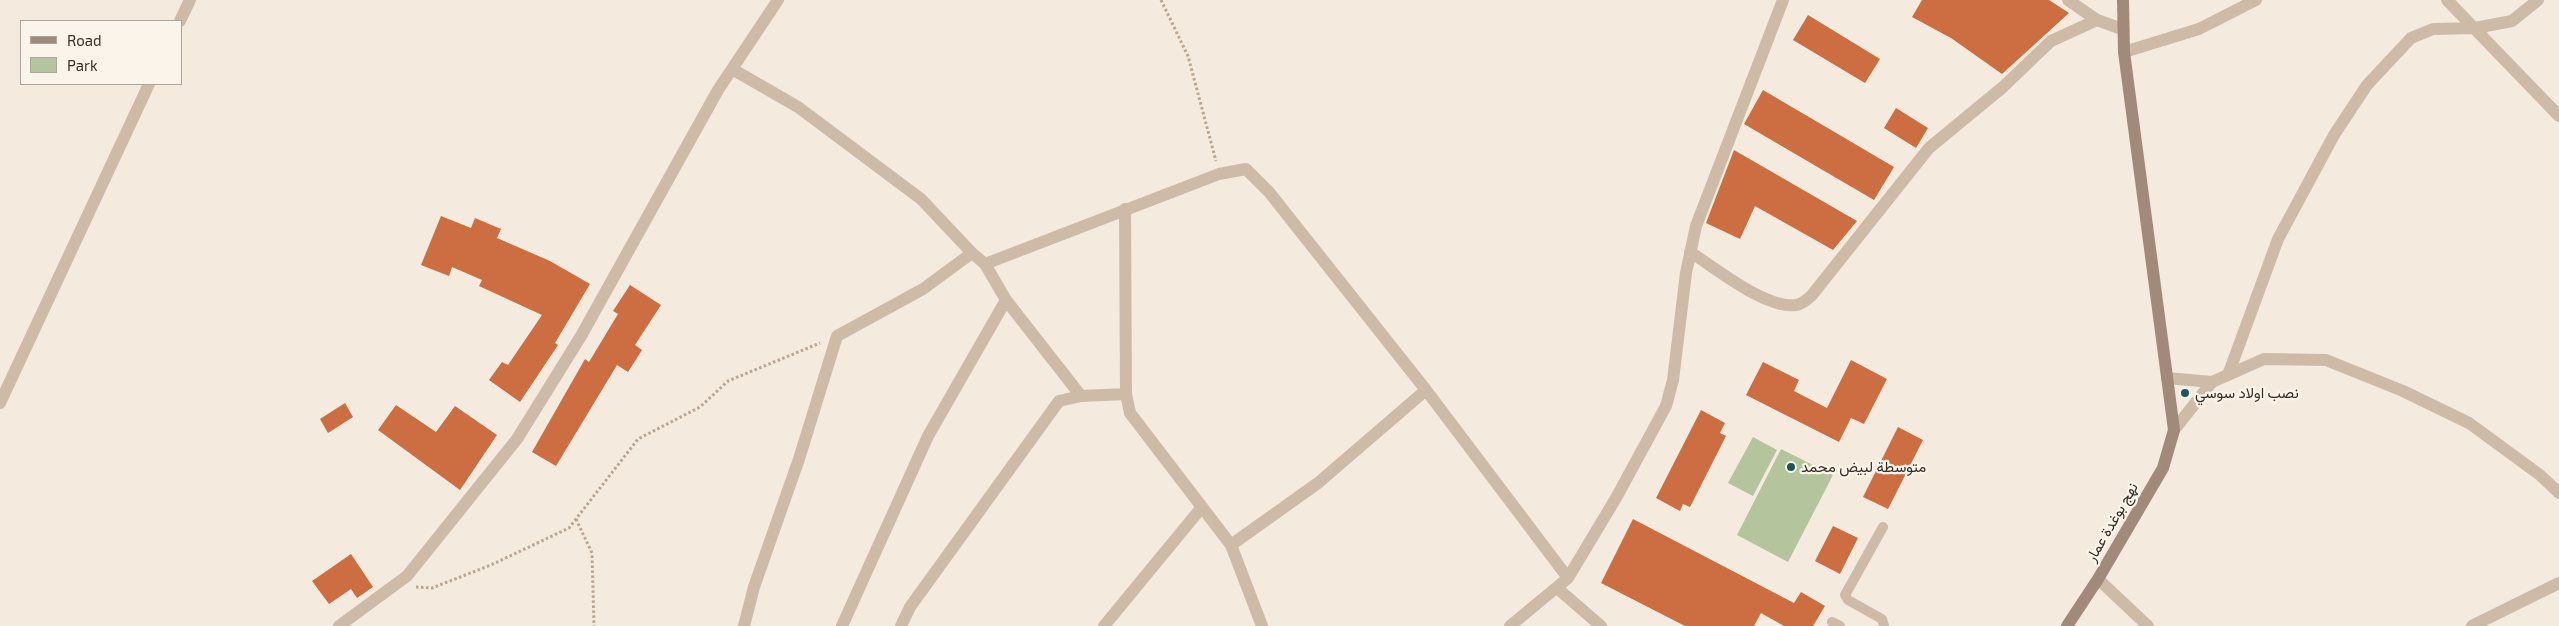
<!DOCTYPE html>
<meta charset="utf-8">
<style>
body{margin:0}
#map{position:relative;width:2559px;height:626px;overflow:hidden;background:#f4eadd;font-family:"Exo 2",sans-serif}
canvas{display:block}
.legend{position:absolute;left:20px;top:20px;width:162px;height:65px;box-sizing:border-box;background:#fbf4ea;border:1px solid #ada59c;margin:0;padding:6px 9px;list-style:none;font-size:15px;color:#392f28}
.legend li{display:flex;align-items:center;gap:10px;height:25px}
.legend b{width:25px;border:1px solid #ada59c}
</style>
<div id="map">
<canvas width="2559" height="626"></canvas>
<ul class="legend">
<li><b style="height:6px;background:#a18a79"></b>Road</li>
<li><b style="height:14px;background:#b4c49c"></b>Park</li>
</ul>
</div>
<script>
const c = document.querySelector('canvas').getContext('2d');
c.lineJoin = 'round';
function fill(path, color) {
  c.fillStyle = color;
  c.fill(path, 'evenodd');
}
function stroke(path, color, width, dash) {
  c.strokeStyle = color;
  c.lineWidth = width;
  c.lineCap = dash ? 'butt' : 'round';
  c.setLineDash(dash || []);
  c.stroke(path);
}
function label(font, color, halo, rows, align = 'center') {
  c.font = font + ' "Exo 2",Vazirmatn,sans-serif';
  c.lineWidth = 4.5;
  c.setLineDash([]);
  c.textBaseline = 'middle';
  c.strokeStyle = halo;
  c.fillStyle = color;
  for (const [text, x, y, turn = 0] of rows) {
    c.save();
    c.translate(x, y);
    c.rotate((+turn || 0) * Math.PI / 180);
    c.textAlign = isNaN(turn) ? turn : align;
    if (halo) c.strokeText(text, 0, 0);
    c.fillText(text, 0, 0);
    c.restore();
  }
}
fill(new Path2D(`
 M 1753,437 L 1777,450 L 1753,496 L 1728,483 Z
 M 1781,449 L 1833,475 L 1788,562 L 1737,535 Z`), '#b4c49c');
fill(new Path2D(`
 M 1922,0 L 2049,0 L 2069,13 L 2002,74 L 1951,38 L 1912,17 Z
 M 1808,15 L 1880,59 L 1865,83 L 1793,40 Z
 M 1763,90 L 1894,167 L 1874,200 L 1744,124 Z
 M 1896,108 L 1928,128 L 1916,148 L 1884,128 Z
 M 1734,150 L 1857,221 L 1833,250 L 1755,206 L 1740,239 L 1706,223 Z
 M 441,216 L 471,228 L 475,218 L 501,229 L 497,238 L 550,261 L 590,284 L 555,343 L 558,345 L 520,402 L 489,380 L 502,362 L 508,365 L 542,315 L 479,286 L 482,280 L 452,267 L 449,276 L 421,265 Z
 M 630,285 L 661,305 L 635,345 L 642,350 L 628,372 L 617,365 L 556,466 L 532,452 L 585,359 L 589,362 L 618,314 L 613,311 Z
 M 1851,360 L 1887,379 L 1864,424 L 1851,418 L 1839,442 L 1746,395 L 1763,362 L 1799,380 L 1794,391 L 1827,408 Z
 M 345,403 L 353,417 L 328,433 L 320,419 Z
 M 396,405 L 436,432 L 455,406 L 497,435 L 460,490 L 378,430 Z
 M 1701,410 L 1725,423 L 1720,433 L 1726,436 L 1690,507 L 1683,504 L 1680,511 L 1656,498 Z
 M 1898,427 L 1923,440 L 1888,509 L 1863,497 Z
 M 1633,519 L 1794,603 L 1801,592 L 1825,606 L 1813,626 L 1784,626 L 1761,613 L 1754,626 L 1685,626 L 1601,583 Z
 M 1833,526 L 1858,538 L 1840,574 L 1815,561 Z
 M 351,554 L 373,587 L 357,598 L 351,589 L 329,604 L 312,581 Z`), '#cd6d42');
stroke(new Path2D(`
 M 1161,0 L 1188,56 L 1216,161
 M 576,519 L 592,553 L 594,626
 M 416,587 L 432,588 L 491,565 L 569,528 L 638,439 L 700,407 L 728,381 L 820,343`), '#b9a592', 3, [2.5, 2.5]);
stroke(new Path2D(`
 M 1883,527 L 1845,595 L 1848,600 L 1882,619 L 1884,626
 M 1832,622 L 1840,626`), '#cdbba8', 10);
stroke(new Path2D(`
 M 2068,0 L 2097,20
 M 2447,0 L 2559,116
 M 2124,52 L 2199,29 L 2256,0
 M 732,69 L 798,107 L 921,199 L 972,253
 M 1125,209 L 1126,394 L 1130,413 L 1231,545 L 1262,626
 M 1690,252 C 1716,268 1765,309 1796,305 C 1802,304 1808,299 1812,295 L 1929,148 L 2003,87 L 2051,41 L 2097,20 L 2122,29
 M 985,264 L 1219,174 L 1246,169 L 1269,192 L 1426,390 L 1568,578
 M 2228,375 L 2278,239 L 2334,135 L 2367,85 L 2411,38 L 2433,29 L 2475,28 L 2512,21 L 2538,0
 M 2167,378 L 2212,382 L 2264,359 L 2326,360 L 2403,391 L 2469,423 L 2540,475 L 2559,493
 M 2174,430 L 2212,382
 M 1231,545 L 1318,483 L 1426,390
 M 2098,579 L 2148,626
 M 1557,588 L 1601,626
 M 339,626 L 407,576 L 517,439 L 581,336 L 718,90 L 778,0
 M 744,626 L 754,587 L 799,459 L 837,336 L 923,289 L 972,253 L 985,264 L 1006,300
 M 842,626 L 928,436 L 1006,300 L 1081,396
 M 901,626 L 910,607 L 1059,401 L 1081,396 L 1126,394
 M 1104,626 L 1202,507
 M 1510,626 L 1568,578 L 1616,498 L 1666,406 L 1673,380 L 1686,273 L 1696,226 L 1783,0
 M 2472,626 L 2559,583`), '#cdbba8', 12);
stroke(new Path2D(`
 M 180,21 L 190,0
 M 0,403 L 149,84`), '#cdbba8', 12);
stroke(new Path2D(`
 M 2067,626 L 2098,579 L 2163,468 L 2174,430 L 2124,52 L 2123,0`), '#a18a79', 12);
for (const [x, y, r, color] of [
 [2185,393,5,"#1b555d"],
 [1791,467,5,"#1b555d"]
]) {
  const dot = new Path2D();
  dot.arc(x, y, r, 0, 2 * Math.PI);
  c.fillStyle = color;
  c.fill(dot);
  stroke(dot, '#fbf4ea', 2);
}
label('15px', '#392f28', '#fbf4ea', [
 ["نصب اولاد سوسي",2195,393],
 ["متوسطة لبيض محمد",1801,467]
], 'left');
label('15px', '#392f28', '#fbf4ea', [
 ["نهج بوغدة عمار",2112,522,-60]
]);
</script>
